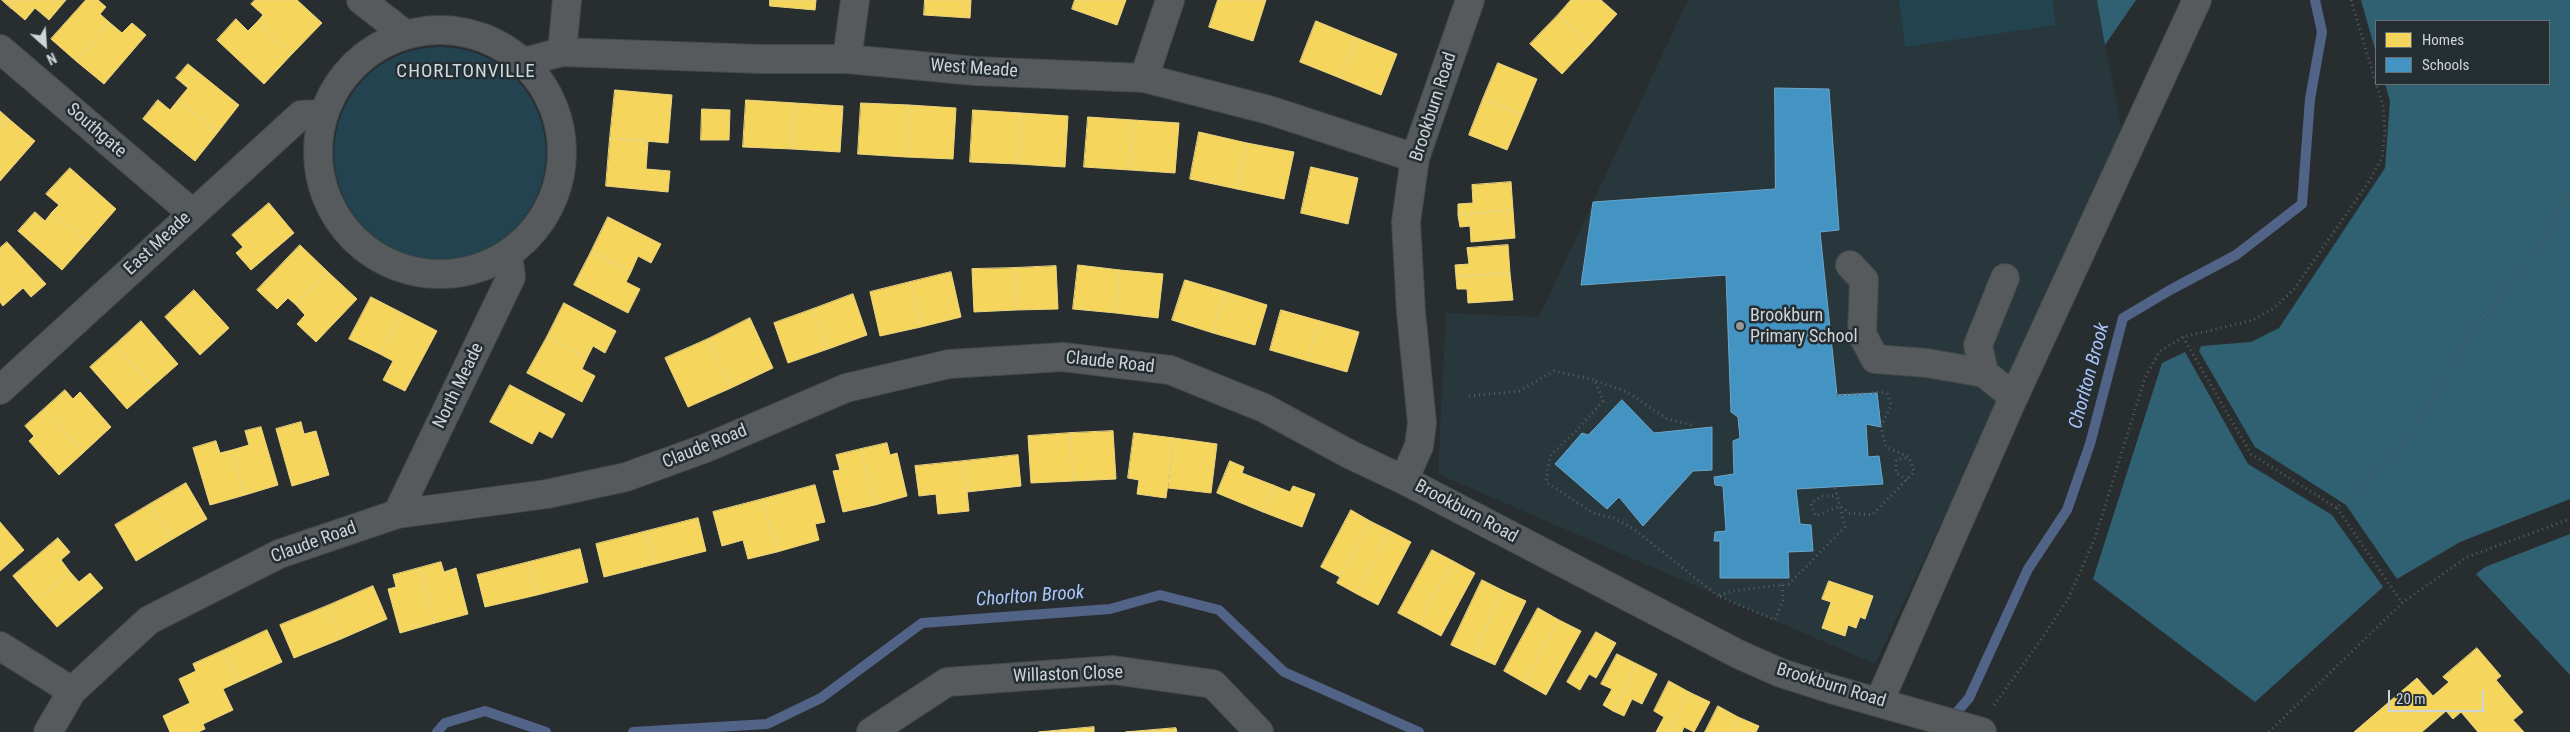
<!DOCTYPE html>
<style>
body{margin:0}
#map{position:relative;width:2570px;height:732px;overflow:hidden;background:#282d2f;font-family:"Roboto Condensed",sans-serif}
canvas{display:block}
.legend{position:absolute;left:2375px;top:20px;width:175px;height:65px;box-sizing:border-box;background:#252e32;border:1px solid #697074;margin:0;padding:6px 9px;list-style:none;font-size:15px;color:#ced4d7}
.legend li{display:flex;align-items:center;gap:10px;height:25px}
.legend b{width:25px;border:1px solid #697074}
.north{position:absolute;left:20px;top:20px;width:50px;height:50px;-webkit-text-stroke:4px #252e32;paint-order:stroke;rotate:154deg;font-size:14px;font-weight:700;line-height:20px;text-align:center;color:#ced4d7}
.north::after{content:'';display:block;margin:auto;width:18px;height:22px;background:#ced4d7;clip-path:polygon(50% 0,100% 100%,50% 72%,0 100%)}
.scale{position:absolute;left:2388px;top:690px;width:96px;height:22px;box-sizing:border-box;border:2px solid #ced4d7;border-top:0;padding-left:6px;font-size:15px;line-height:18px;white-space:nowrap;color:#ced4d7;-webkit-text-stroke:4px #252e32;paint-order:stroke}
</style>
<div id="map">
<canvas width="2570" height="732"></canvas>
<ul class="legend">
<li><b style="height:14px;background:#f6d55c"></b>Homes</li>
<li><b style="height:14px;background:#4393c3"></b>Schools</li>
</ul>
<div class="north">N</div>
<div class="scale">20 m</div>
</div>
<script>
const c = document.querySelector('canvas').getContext('2d');
c.lineJoin = 'round';
function fill(path, color) {
  c.fillStyle = color;
  c.fill(path, 'evenodd');
}
function stroke(path, color, width, dash) {
  c.strokeStyle = color;
  c.lineWidth = width;
  c.lineCap = dash ? 'butt' : 'round';
  c.setLineDash(dash || []);
  c.stroke(path);
}
function label(font, color, halo, rows, align = 'center') {
  c.font = font + ' "Roboto Condensed",sans-serif';
  c.lineWidth = 5;
  c.setLineDash([]);
  c.textBaseline = 'middle';
  c.strokeStyle = halo;
  c.fillStyle = color;
  for (const [text, x, y, turn = 0] of rows) {
    c.save();
    c.translate(x, y);
    c.rotate((+turn || 0) * Math.PI / 180);
    c.textAlign = isNaN(turn) ? turn : align;
    if (halo) c.strokeText(text, 0, 0);
    c.fillText(text, 0, 0);
    c.restore();
  }
}
fill(new Path2D(`
 M 1688,0 L 2097,0 L 2123,136 L 1875,664 L 1438,474 L 1446,313 L 1539,317 Z`), '#28373c');
fill(new Path2D(`
 M 1899,0 L 2052,0 L 2056,25 L 1905,47 Z
 M334 153a106 106 0 1 1 212 0a106 106 0 1 1-212 0Z`), '#244351');
fill(new Path2D(`
 M 2097,0 L 2136,0 L 2105,45 Z
 M 2361,0 L 2570,0 L 2570,499 L 2460,542 L 2397,579 L 2346,505 L 2255,447 L 2199,351 L 2201,346 L 2251,342 L 2279,328 L 2385,168 L 2390,101 L 2385,84 L 2549,84 L 2549,21 L 2376,21 L 2376,53 Z
 M 2185,352 L 2248,464 L 2332,515 L 2383,587 L 2255,702 L 2093,579 L 2162,363 Z
 M 2570,534 L 2570,675 L 2476,574 L 2485,567 Z`), '#306173');
const homes = new Path2D(`
 M 2,0 L 18,0 L 11,8 Z
 M 18,0 L 66,0 L 49,20 L 35,8 L 25,20 L 11,8 Z
 M 86,0 L 98,0 L 106,7 L 100,14 L 109,22 L 76,61 L 51,39 Z
 M 255,0 L 297,0 L 322,23 L 292,54 L 257,22 L 263,15 L 251,4 Z
 M 770,0 L 816,0 L 815,10 L 770,6 Z
 M 925,0 L 971,0 L 970,18 L 924,15 Z
 M 1075,0 L 1126,0 L 1117,25 L 1072,9 Z
 M 1218,0 L 1266,0 L 1253,41 L 1209,27 Z
 M 1571,0 L 1601,0 L 1617,14 L 1590,44 L 1558,15 Z
 M 1558,15 L 1590,44 L 1562,74 L 1530,44 Z
 M 236,19 L 248,31 L 257,22 L 292,54 L 264,84 L 217,40 Z
 M 1316,21 L 1357,38 L 1340,78 L 1300,62 Z
 M 109,22 L 122,33 L 132,23 L 146,35 L 104,84 L 76,61 Z
 M 1357,38 L 1397,54 L 1381,95 L 1340,78 Z
 M 1498,63 L 1537,79 L 1522,115 L 1483,99 Z
 M 188,64 L 239,105 L 218,132 L 178,100 L 188,88 L 176,78 Z
 M 615,90 L 672,95 L 668,143 L 610,138 Z
 M 1483,99 L 1522,115 L 1507,150 L 1469,135 Z
 M 158,100 L 170,110 L 178,100 L 218,132 L 195,161 L 143,119 Z
 M 746,100 L 795,103 L 792,149 L 743,147 Z
 M 795,103 L 843,106 L 840,152 L 792,149 Z
 M 861,103 L 909,105 L 906,157 L 858,154 Z
 M 909,105 L 956,108 L 953,159 L 906,157 Z
 M 702,109 L 730,110 L 729,140 L 701,140 Z
 M 973,110 L 1021,113 L 1018,164 L 970,162 Z
 M 0,111 L 9,119 L 0,129 Z
 M 1021,113 L 1068,116 L 1065,167 L 1018,164 Z
 M 1088,117 L 1133,120 L 1130,170 L 1084,167 Z
 M 9,119 L 35,141 L 0,181 L 0,129 Z
 M 1133,120 L 1179,123 L 1175,173 L 1130,170 Z
 M 1199,132 L 1247,143 L 1237,189 L 1190,179 Z
 M 610,138 L 648,141 L 646,169 L 670,171 L 668,192 L 606,186 Z
 M 1247,143 L 1294,152 L 1284,199 L 1237,189 Z
 M 1311,167 L 1358,178 L 1348,224 L 1301,213 Z
 M 70,168 L 116,209 L 87,242 L 52,212 L 59,205 L 46,194 Z
 M 1511,182 L 1513,210 L 1458,215 L 1458,204 L 1473,203 L 1472,185 Z
 M 269,203 L 294,233 L 251,270 L 236,253 L 243,247 L 232,235 Z
 M 1513,210 L 1515,238 L 1471,242 L 1470,226 L 1460,227 L 1458,215 Z
 M 35,212 L 45,221 L 52,212 L 87,242 L 62,270 L 18,231 Z
 M 608,217 L 661,244 L 651,263 L 638,256 L 631,272 L 591,252 Z
 M 7,242 L 46,284 L 31,297 L 23,288 L 3,306 L 0,302 L 0,248 Z
 M 300,245 L 328,272 L 296,305 L 288,298 L 277,309 L 257,290 Z
 M 1508,245 L 1510,273 L 1456,277 L 1455,265 L 1469,264 L 1467,248 Z
 M 591,252 L 631,272 L 626,282 L 640,289 L 628,313 L 574,285 Z
 M 1078,265 L 1120,270 L 1116,313 L 1073,309 Z
 M 1056,266 L 1058,309 L 1016,310 L 1014,268 Z
 M 1014,268 L 1016,310 L 974,312 L 972,269 Z
 M 1120,270 L 1163,274 L 1158,318 L 1116,313 Z
 M 328,272 L 357,299 L 316,342 L 297,324 L 305,315 L 296,305 Z
 M 951,272 L 961,317 L 921,327 L 910,282 Z
 M 1510,273 L 1513,300 L 1468,303 L 1467,289 L 1457,289 L 1456,277 Z
 M 1185,280 L 1226,292 L 1213,333 L 1172,320 Z
 M 910,282 L 921,327 L 880,336 L 870,292 Z
 M 194,290 L 229,328 L 200,355 L 165,317 Z
 M 1226,292 L 1267,305 L 1255,345 L 1213,333 Z
 M 853,294 L 867,335 L 828,349 L 813,309 Z
 M 371,297 L 402,313 L 380,354 L 349,339 Z
 M 564,303 L 616,331 L 605,353 L 593,346 L 587,358 L 547,337 Z
 M 813,309 L 828,349 L 788,363 L 774,323 Z
 M 1281,310 L 1320,321 L 1308,361 L 1270,350 Z
 M 402,313 L 437,331 L 405,391 L 383,380 L 393,361 L 380,354 Z
 M 750,318 L 773,368 L 731,388 L 708,339 Z
 M 141,321 L 178,364 L 153,386 L 115,345 Z
 M 1320,321 L 1359,332 L 1347,372 L 1308,361 Z
 M 547,337 L 587,358 L 582,369 L 595,376 L 582,402 L 527,373 Z
 M 708,339 L 731,388 L 688,407 L 665,358 Z
 M 115,345 L 153,386 L 127,409 L 90,367 Z
 M 510,385 L 565,414 L 552,438 L 539,431 L 532,444 L 490,422 Z
 M 65,390 L 73,399 L 80,392 L 111,427 L 83,453 L 44,409 Z
 M 44,409 L 83,453 L 59,475 L 29,441 L 34,436 L 25,426 Z
 M 301,422 L 304,434 L 316,431 L 329,475 L 292,486 L 276,429 Z
 M 261,427 L 278,485 L 245,495 L 232,450 L 249,445 L 245,431 Z
 M 1113,431 L 1116,479 L 1073,481 L 1071,433 Z
 M 1071,433 L 1073,481 L 1031,483 L 1028,436 Z
 M 1134,433 L 1174,438 L 1166,498 L 1137,494 L 1139,480 L 1128,478 Z
 M 1174,438 L 1217,444 L 1211,493 L 1168,488 Z
 M 216,441 L 220,453 L 232,450 L 245,495 L 210,505 L 193,448 Z
 M 887,443 L 890,455 L 897,453 L 907,496 L 875,505 L 861,449 Z
 M 861,449 L 875,505 L 843,512 L 833,471 L 840,470 L 836,455 Z
 M 1018,455 L 1021,486 L 967,492 L 964,461 Z
 M 964,461 L 969,511 L 938,514 L 936,494 L 919,496 L 915,466 Z
 M 1230,461 L 1244,467 L 1242,473 L 1273,485 L 1263,512 L 1217,493 Z
 M 186,483 L 207,519 L 171,540 L 150,504 Z
 M 815,485 L 825,522 L 815,524 L 819,540 L 777,552 L 763,499 Z
 M 1273,485 L 1290,492 L 1293,486 L 1315,494 L 1302,527 L 1263,512 Z
 M 763,499 L 777,552 L 748,559 L 743,540 L 722,546 L 713,512 Z
 M 150,504 L 171,540 L 136,561 L 115,525 Z
 M 1351,510 L 1370,521 L 1340,577 L 1321,567 Z
 M 698,518 L 706,551 L 655,564 L 647,531 Z
 M 1370,521 L 1390,531 L 1357,594 L 1337,583 Z
 M 0,522 L 24,550 L 0,571 Z
 M 647,531 L 655,564 L 604,577 L 596,544 Z
 M 1390,531 L 1411,542 L 1378,605 L 1357,594 Z
 M 58,538 L 70,552 L 61,560 L 70,572 L 35,602 L 13,576 Z
 M 580,549 L 588,582 L 537,595 L 529,562 Z
 M 1432,550 L 1453,561 L 1419,624 L 1398,613 Z
 M 1453,561 L 1475,573 L 1441,636 L 1419,624 Z
 M 441,562 L 444,572 L 456,568 L 468,614 L 435,623 L 419,568 Z
 M 529,562 L 537,595 L 485,607 L 477,575 Z
 M 419,568 L 435,623 L 400,633 L 388,589 L 396,587 L 393,575 Z
 M 70,572 L 79,582 L 90,573 L 103,588 L 57,627 L 35,602 Z
 M 1482,580 L 1504,591 L 1473,655 L 1451,645 Z
 M 1829,581 L 1873,596 L 1865,619 L 1860,617 L 1856,628 L 1848,625 L 1845,636 L 1822,628 L 1831,602 L 1822,599 Z
 M 373,586 L 387,619 L 341,639 L 327,606 Z
 M 1504,591 L 1526,601 L 1495,665 L 1473,655 Z
 M 327,606 L 341,639 L 294,658 L 280,625 Z
 M 1538,608 L 1559,620 L 1525,683 L 1504,671 Z
 M 1559,620 L 1581,631 L 1546,695 L 1525,683 Z
 M 267,630 L 282,662 L 238,682 L 222,651 Z
 M 1596,632 L 1616,643 L 1596,678 L 1589,674 L 1580,690 L 1567,682 Z
 M 2477,648 L 2501,676 L 2496,680 L 2523,712 L 2513,720 L 2524,732 L 2478,732 L 2461,712 L 2453,719 L 2446,711 L 2422,732 L 2354,732 L 2417,678 L 2433,696 L 2449,682 L 2443,677 Z
 M 222,651 L 238,682 L 223,689 L 233,710 L 203,724 L 205,729 L 198,732 L 170,732 L 163,716 L 190,703 L 179,679 L 196,671 L 193,664 Z
 M 1617,654 L 1637,664 L 1613,711 L 1603,705 L 1612,689 L 1601,684 Z
 M 1637,664 L 1657,674 L 1642,704 L 1632,699 L 1624,716 L 1613,711 Z
 M 1669,681 L 1689,692 L 1669,732 L 1656,732 L 1664,717 L 1654,711 Z
 M 1689,692 L 1710,702 L 1694,732 L 1684,727 L 1682,732 L 1669,732 Z
 M 1718,706 L 1738,717 L 1731,732 L 1705,732 Z
 M 1738,717 L 1759,726 L 1756,732 L 1731,732 Z
 M 1094,727 L 1094,732 L 1039,732 Z
 M 1176,728 L 1177,732 L 1126,732 Z`);
fill(homes, '#f6d55c');
stroke(homes, '#ead581', 1);
const schools = new Path2D(`
 M 1775,88 L 1829,89 L 1839,230 L 1820,232 L 1837,395 L 1877,393 L 1881,427 L 1866,424 L 1868,457 L 1879,456 L 1883,484 L 1796,489 L 1800,524 L 1811,525 L 1813,551 L 1788,552 L 1789,578 L 1720,578 L 1720,541 L 1714,541 L 1715,532 L 1726,531 L 1723,486 L 1715,485 L 1714,477 L 1734,474 L 1733,441 L 1740,438 L 1738,417 L 1731,412 L 1726,275 L 1581,285 L 1593,202 L 1775,189 Z
 M 1622,400 L 1654,433 L 1712,427 L 1712,470 L 1693,471 L 1643,526 L 1619,497 L 1607,509 L 1555,464 L 1582,433 L 1588,435 Z`);
fill(schools, '#4393c3');
stroke(schools, '#6da6c9', 1);
stroke(new Path2D(`
 M 1950,720 L 1969,698 L 2028,569 L 2067,510 L 2090,444 L 2123,318 L 2170,290 L 2236,255 L 2302,204 L 2310,99 L 2322,32 L 2315,0
 M 437,732 L 445,723 L 485,711 L 546,732
 M 633,732 L 767,724 L 821,698 L 922,623 L 1110,609 L 1160,595 L 1219,610 L 1284,672 L 1419,732`), '#516387', 10);
const minor = new Path2D(`
 M 361,0 L 406,35
 M 1470,0 L 1415,158 L 1406,222 L 1411,312 L 1422,423 L 1419,446 L 1404,480 L 1738,654 L 1781,673 L 1831,689 L 1982,732
 M318 152a122 122 0 1 1 244 0a122 122 0 1 1-244 0Z
 M 0,49 L 192,213
 M 562,52 L 567,0
 M 847,59 L 855,0
 M 524,62 L 562,52 L 761,59 L 847,59 L 975,71 L 1144,78 L 1269,110 L 1415,158
 M 1144,78 L 1170,0
 M 1850,265 L 1864,280 L 1862,334 L 1875,359 L 1927,363 L 1984,373 L 2014,397
 M 1984,373 L 1978,345 L 2005,278
 M 0,390 L 301,115 L 323,114
 M 397,514 L 511,277 L 508,256
 M 0,646 L 72,691
 M 1879,702 L 2011,403 L 2197,0
 M 48,732 L 72,691 L 149,620 L 279,554 L 397,514 L 547,494 L 626,477 L 706,448 L 846,388 L 949,364 L 1063,357 L 1170,370 L 1264,408 L 1349,454 L 1404,480
 M 871,732 L 947,682 L 1113,670 L 1213,684 L 1259,732`);
stroke(minor, '#434849', 30);
stroke(new Path2D(`
 M 2351,0 L 2376,83
 M 2183,337 L 2251,454 L 2337,508 L 2413,433 L 2468,338 L 2547,236 L 2570,189
 M 1596,381 L 1627,392 L 1667,419 L 1692,425
 M 1837,395 L 1887,392
 M 1469,396 L 1519,391 L 1554,371 L 1595,380 L 1603,401 L 1577,430 L 1550,456 L 1546,482 L 1593,513 L 1614,518 L 1634,529 L 1718,596
 M 1907,480 L 1896,473 L 1896,460 L 1908,457
 M 1835,488 L 1840,506 L 1850,513 L 1872,515 L 1914,472 L 1909,457 L 1886,447 L 1881,427 L 1891,405 L 1887,393
 M 2337,508 L 2402,603
 M 1782,585 L 1783,600 L 1775,620 L 1718,596 L 1732,591 L 1789,584 L 1845,527 L 1840,506 L 1816,516 L 1811,504 L 1821,496 L 1837,496
 M 1994,705 L 2040,641 L 2068,599 L 2095,538 L 2145,378 L 2159,352 L 2183,337 L 2253,320 L 2274,308 L 2294,289 L 2368,183 L 2382,158 L 2385,131 L 2383,105 L 2376,84
 M 2269,732 L 2402,603 L 2467,557 L 2570,519`), '#5b5e60', 3, [1, 4]);
stroke(minor, '#575a5c', 28);
for (const [x, y, r, color] of [
 [1740,326,5,"#949a9c"]
]) {
  const dot = new Path2D();
  dot.arc(x, y, r, 0, 2 * Math.PI);
  c.fillStyle = color;
  c.fill(dot);
  stroke(dot, '#252e32', 2);
}
label('18px', '#ced4d7', '#252e32', [
 ["West Meade",974,69,4],
 ["Brookburn Road",1434,107,-72],
 ["Southgate",96,131,41],
 ["East Meade",158,244,-43],
 ["Claude Road",1110,363,6],
 ["North Meade",459,386,-64],
 ["Claude Road",705,447,-22],
 ["Brookburn Road",1466,512,28],
 ["Claude Road",314,543,-20],
 ["Willaston Close",1068,675,-2],
 ["Brookburn Road",1831,686,17]
]);
label('18px', '#ced4d7', '#252e32', [
 ["Brookburn",1750,316],
 ["Primary School",1750,337]
], 'left');
c.letterSpacing = '1px';
label('19px', '#cedadf', '#252e32', [
 ["CHORLTONVILLE",466,72]
]);
c.letterSpacing = '0px';
label('italic 19px', '#acc5f9', '#252e32', [
 ["Chorlton Brook",2090,376,-75],
 ["Chorlton Brook",1030,597,-4]
]);
</script>
